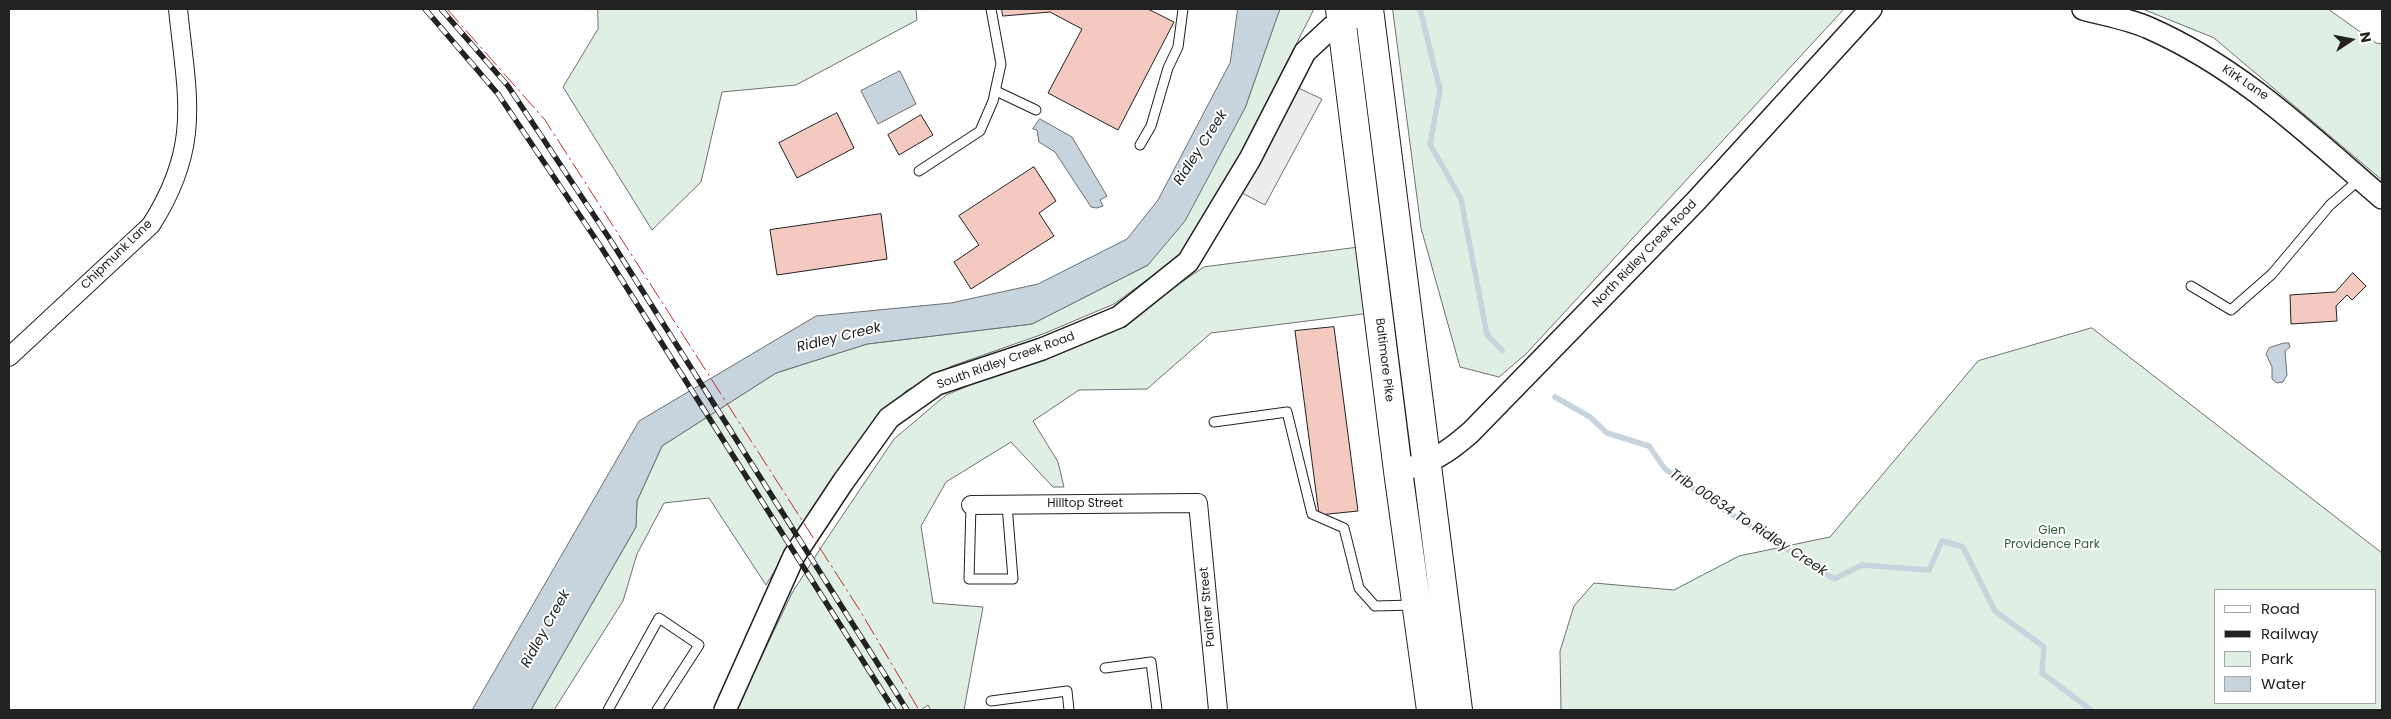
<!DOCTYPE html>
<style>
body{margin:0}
#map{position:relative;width:2391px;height:719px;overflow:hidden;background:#fff;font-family:Poppins,sans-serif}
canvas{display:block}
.frame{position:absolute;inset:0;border:10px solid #222;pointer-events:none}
.legend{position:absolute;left:2214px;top:589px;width:162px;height:115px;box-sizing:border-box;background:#fff;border:1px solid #a7a7a7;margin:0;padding:6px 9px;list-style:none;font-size:15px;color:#222}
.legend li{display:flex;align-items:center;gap:10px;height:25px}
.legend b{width:25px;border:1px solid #a7a7a7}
.north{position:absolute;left:2326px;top:15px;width:50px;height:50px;-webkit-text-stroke:4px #fff;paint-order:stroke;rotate:79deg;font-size:14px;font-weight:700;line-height:20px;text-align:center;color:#222}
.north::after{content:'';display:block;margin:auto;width:18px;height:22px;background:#222;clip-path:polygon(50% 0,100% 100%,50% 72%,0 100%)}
</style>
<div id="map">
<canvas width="2391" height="719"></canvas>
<div class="frame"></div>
<ul class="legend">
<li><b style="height:6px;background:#fff"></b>Road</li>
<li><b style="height:6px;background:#222"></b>Railway</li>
<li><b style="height:14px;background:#e0efe3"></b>Park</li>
<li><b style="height:14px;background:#c7d3dd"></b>Water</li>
</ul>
<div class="north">N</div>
</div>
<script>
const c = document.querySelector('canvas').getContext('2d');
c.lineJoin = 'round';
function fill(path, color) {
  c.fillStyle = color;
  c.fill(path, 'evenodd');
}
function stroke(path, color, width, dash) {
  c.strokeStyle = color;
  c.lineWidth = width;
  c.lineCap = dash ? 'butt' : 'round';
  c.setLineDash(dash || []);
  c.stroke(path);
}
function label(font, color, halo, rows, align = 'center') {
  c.font = font + ' Poppins,sans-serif';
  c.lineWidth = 4;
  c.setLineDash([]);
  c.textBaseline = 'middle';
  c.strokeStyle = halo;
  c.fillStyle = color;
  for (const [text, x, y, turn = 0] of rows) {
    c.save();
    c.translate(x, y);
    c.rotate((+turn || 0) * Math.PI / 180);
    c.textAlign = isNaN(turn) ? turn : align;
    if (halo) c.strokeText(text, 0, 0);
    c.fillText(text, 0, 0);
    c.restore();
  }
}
const green = new Path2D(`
 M 598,9 L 916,9 L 917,20 L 796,85 L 722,92 L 701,182 L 652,230 L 563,87 L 598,29 Z
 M 1280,9 L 1314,9 L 1213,208 L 1185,252 L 1114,304 L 1043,334 L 952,366 L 906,391 L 872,424 L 792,542 L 766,585 L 709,498 L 664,503 L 637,554 L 623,601 L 554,710 L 531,710 L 636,527 L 637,501 L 662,446 L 776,373 L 867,344 L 1032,324 L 1148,265 L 1245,108 Z
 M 1393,9 L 1844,9 L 1526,354 L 1499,377 L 1460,367 L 1421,228 Z
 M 2143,9 L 2328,9 L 2376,43 L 2382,44 L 2382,180 L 2214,38 Z
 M 1362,247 L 1371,313 L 1211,333 L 1147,389 L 1079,390 L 1033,421 L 1058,462 L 1064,487 L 1053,487 L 1011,442 L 946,482 L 921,526 L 933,603 L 983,607 L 964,710 L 931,710 L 928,705 L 921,710 L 736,710 L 792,593 L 824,543 L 894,439 L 946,395 L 1122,322 L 1204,267 Z
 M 2092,328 L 2382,553 L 2382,710 L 1561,710 L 1560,651 L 1574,606 L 1594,583 L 1674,590 L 1739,556 L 1830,537 L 1978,361 ZM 2375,590 L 2375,703 L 2215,703 L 2215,590 Z`);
fill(green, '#e0efe3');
stroke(green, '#6f6f6f', 1);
const parking = new Path2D(`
 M 1296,87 L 1322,99 L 1265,205 L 1242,193 Z`);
fill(parking, '#ededed');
stroke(parking, '#6f6f6f', 1);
const water = new Path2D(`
 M 1238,9 L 1280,9 L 1245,108 L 1185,221 L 1148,265 L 1032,324 L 867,344 L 776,373 L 662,446 L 637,501 L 636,527 L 531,710 L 472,710 L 639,421 L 816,316 L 951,303 L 1038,284 L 1127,239 L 1158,200 L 1230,63 Z
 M 900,71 L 916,104 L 878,124 L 861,91 Z
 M 1040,119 L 1072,137 L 1107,196 L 1100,200 L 1103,206 L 1097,208 L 1091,207 L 1055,152 L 1039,142 L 1037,130 L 1033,129 Z
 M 2284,343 L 2289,343 L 2290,347 L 2285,351 L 2287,375 L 2283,382 L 2277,383 L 2272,379 L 2272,367 L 2266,354 L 2269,348 Z`);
fill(water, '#c7d3dd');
stroke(water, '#6f6f6f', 1);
stroke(new Path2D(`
 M 1420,9 L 1440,90 L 1430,144 L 1461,199 L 1487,335 L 1502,350
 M 1555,397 L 1590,417 L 1607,433 L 1649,446 L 1665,469 L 1720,507 L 1834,579 L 1862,565 L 1929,570 L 1942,541 L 1963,547 L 1995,611 L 2044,647 L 2042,673 L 2091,710`), '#c7d3dd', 5.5);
const building = new Path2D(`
 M 1002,9 L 1148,9 L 1174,22 L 1118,130 L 1048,93 L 1082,29 L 1050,12 L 1003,16 Z
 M 837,113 L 854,148 L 797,178 L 779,143 Z
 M 921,115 L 933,135 L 899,155 L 888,135 Z
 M 1034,167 L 1056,201 L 1039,213 L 1054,236 L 971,289 L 954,262 L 979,245 L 959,216 Z
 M 881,214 L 887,259 L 777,275 L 770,230 Z
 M 2353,273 L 2366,286 L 2352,300 L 2347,295 L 2336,306 L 2337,321 L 2291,324 L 2290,295 L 2335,292 Z
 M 1334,327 L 1358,511 L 1319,515 L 1295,331 Z`);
fill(building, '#f3c9c0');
stroke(building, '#222', 1);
const service = new Path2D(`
 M 996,91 L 1036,110
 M 1140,145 L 1151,126 L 1168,68 L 1178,47 L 1183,9
 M 919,171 L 980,131 L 993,101 L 1001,64 L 991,9
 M 2191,286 L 2231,310 L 2272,274 L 2330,205 L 2360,179
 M 1214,422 L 1287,412 L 1312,514 L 1344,528 L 1359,588 L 1375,606 L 1413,605
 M 971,505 L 969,579 L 1013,579 L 1007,505
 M 1105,668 L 1151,662 L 1157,710
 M 991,701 L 1067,691 L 1069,710
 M 608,710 L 659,618 L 699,645 L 657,710`);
const minor = new Path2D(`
 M 9,357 L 151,225 C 202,145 187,97 178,9
 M 971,505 L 1198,503 L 1218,710`);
const tertiary = new Path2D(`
 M 2083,9 C 2105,15 2129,19 2149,28 C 2240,68 2308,134 2382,198
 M 1398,471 C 1431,463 1446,454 1471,432 L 1697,200 L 1871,9
 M 725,710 L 794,556 L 843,482 L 889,418 L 937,384 L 1042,349 L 1119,317 L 1188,262 L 1250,159 L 1305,52 L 1332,27 L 1341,21 L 1370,14`);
const primary = new Path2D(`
 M 1340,9 L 1398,471 L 1431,710
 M 1369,9 L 1458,710`);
stroke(service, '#222', 11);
stroke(minor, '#222', 20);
stroke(tertiary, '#222', 24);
stroke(primary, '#222', 30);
stroke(service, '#fff', 9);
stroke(minor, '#fff', 18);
stroke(tertiary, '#fff', 21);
stroke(primary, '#fff', 28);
const rail = new Path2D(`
 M 425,9 L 498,94 L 601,247 L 894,710
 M 441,9 L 508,86 L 611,241 L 907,710`);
stroke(rail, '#222', 5.5);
stroke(rail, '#fff', 4, [11]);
stroke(new Path2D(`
 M 447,9 L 545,120 L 859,609 L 919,710`), '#c62828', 1, [18, 4, 2.5, 4]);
label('12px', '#222', '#fff', [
 ["Kirk Lane",2245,83,34],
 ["North Ridley Creek Road",1645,254,-46],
 ["Chipmunk Lane",117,255,-44],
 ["Baltimore Pike",1384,360,83],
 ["South Ridley Creek Road",1006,361,-20],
 ["Hilltop Street",1085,504],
 ["Painter Street",1208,607,-95]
]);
label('12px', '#2f5e38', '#fff', [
 ["Glen",2052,531],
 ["Providence Park",2052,545]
]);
label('italic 14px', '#222', '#fff', [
 ["Ridley Creek",1201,148,-57],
 ["Ridley Creek",839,338,-14],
 ["Trib 00634 To Ridley Creek",1748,523,33],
 ["Ridley Creek",546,629,-61]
]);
</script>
